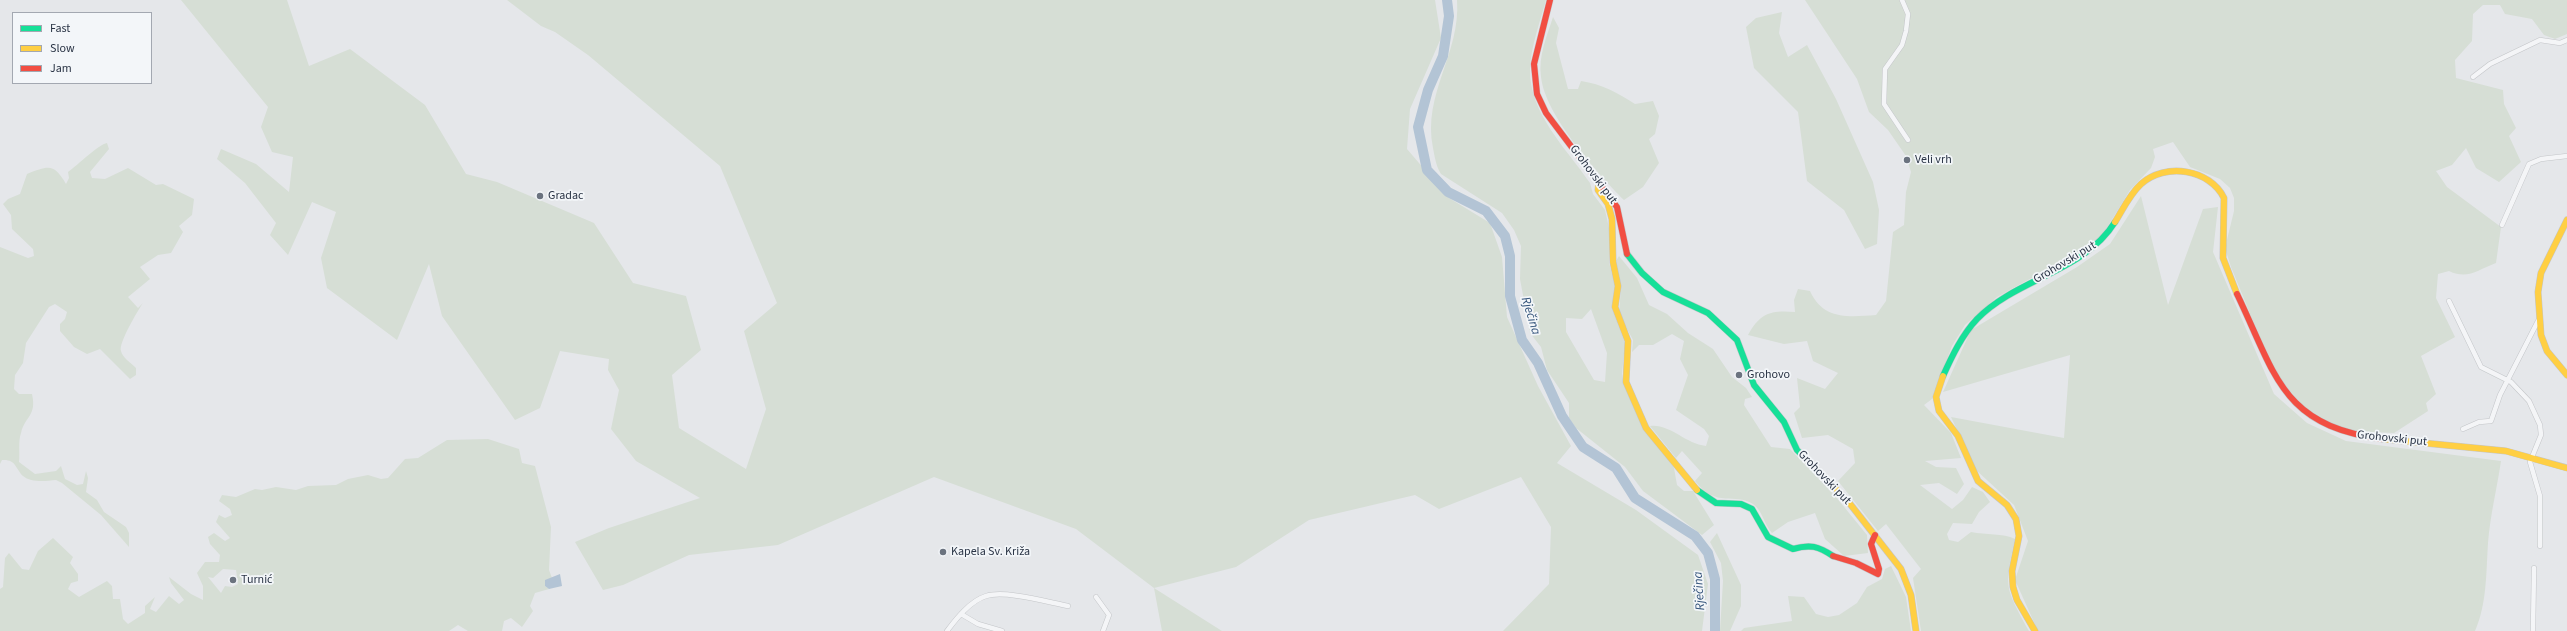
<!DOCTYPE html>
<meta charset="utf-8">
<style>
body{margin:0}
#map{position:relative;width:2567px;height:631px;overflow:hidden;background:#e5e7ea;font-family:"Source Sans 3",sans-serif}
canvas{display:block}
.legend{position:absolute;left:12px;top:12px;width:140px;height:72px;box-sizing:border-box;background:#f3f6f9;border:1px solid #a3a8b1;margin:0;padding:5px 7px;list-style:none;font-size:12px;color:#2a3445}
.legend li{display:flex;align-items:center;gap:8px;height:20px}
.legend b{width:20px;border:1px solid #a3a8b1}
</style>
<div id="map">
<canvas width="2567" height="631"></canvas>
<ul class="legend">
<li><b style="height:5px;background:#16e098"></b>Fast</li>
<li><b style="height:5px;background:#ffcf43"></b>Slow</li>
<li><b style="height:5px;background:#f24e42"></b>Jam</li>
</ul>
</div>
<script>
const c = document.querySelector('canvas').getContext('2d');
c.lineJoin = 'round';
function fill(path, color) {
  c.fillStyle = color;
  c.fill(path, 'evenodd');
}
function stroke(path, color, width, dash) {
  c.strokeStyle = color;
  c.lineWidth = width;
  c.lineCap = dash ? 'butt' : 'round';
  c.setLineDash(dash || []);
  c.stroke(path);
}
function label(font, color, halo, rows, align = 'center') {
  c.font = font + ' "Source Sans 3",sans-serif';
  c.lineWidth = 3.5;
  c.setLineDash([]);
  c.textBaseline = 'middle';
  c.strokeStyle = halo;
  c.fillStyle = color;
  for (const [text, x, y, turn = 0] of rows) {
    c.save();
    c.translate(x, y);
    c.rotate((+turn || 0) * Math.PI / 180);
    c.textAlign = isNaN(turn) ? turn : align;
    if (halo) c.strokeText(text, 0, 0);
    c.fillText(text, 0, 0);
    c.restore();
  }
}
fill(new Path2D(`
 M 181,0 L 287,0 L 309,66 L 350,49 L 425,105 L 466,174 L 497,182 L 594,223 L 633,283 L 686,296 L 701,350 L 672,375 L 679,428 L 746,469 L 766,409 L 744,331 L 777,303 L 720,166 L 588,55 L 555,32 L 541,26 L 507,0 L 1435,0 L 1441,38 L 1410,109 L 1407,149 L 1449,198 L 1490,223 L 1502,257 L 1507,317 L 1538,386 L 1571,446 L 1557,463 L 1636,510 L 1698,555 L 1708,584 L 1702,631 L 1503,631 L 1549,584 L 1551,527 L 1521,477 L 1439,509 L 1415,495 L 1309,520 L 1236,567 L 1154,588 L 1222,631 L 1162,631 L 1154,588 L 1076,529 L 934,477 L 778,545 L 689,555 L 623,585 L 603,590 L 575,542 L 609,528 L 700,498 L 636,461 L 611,429 L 619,390 L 608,370 L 609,359 L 560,351 L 540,408 L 515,420 L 442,316 L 429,264 L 397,340 L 327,288 L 321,258 L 336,212 L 312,202 L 288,255 L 270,235 L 276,223 L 245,183 L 217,159 L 221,149 L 256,164 L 289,192 L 293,157 L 272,152 L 261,127 L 268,107 Z
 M 1457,0 L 1546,0 C 1540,22 1531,46 1530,69 C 1529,113 1566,148 1590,183 L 1593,194 L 1605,210 L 1609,228 L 1609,262 L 1615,286 L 1612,308 L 1625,343 L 1622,374 L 1624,385 L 1644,431 L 1666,454 L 1674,468 L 1677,485 L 1684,491 L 1693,491 L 1714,525 L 1702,535 L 1643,491 L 1625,467 L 1576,428 L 1569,418 L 1569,403 L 1547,370 L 1541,347 L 1530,333 L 1520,279 L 1521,246 L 1514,230 L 1502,213 L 1441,174 C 1436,166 1435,158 1433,148 C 1422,94 1461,53 1457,0 ZM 1591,309 L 1607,353 L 1605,382 L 1594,380 L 1566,332 L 1566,318 L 1582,319 Z
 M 1805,0 L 2567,0 L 2567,34 L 2555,39 L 2544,35 L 2532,19 L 2505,14 L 2500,5 L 2483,5 L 2473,14 L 2472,41 L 2455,60 L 2456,78 L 2503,90 L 2504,104 L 2516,128 L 2509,136 L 2521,162 L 2499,182 L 2476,168 L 2466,148 L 2452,165 L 2436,171 L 2447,187 L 2501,227 L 2496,263 C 2477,270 2468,280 2449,271 L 2438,274 L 2436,298 L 2455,337 L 2421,356 L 2436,394 L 2426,403 L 2428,411 L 2394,433 L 2353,431 L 2330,423 L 2307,411 L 2280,379 L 2269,360 L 2231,267 L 2225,248 L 2234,211 L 2234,198 L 2230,188 L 2220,179 L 2190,167 L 2173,142 L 2153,149 L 2155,157 L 2151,168 L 2130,190 L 2103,234 L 2088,247 L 1997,297 L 1965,325 L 1952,346 L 1932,399 L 1924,405 L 1951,433 L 1961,458 L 1925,461 L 1936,467 L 1956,468 L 1964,484 L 1957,494 L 1939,483 L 1920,485 L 1952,509 L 1963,500 L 1972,487 L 1983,492 L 1990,502 L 1979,512 L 1972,524 L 1953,523 L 1947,534 L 1949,540 L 1958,542 L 1971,532 C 1986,535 2003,533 2015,539 C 2004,588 2005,587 2029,631 L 1921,631 L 1913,578 L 1921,569 L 1886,524 L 1878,531 L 1838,481 L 1855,463 L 1853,449 L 1828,435 L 1802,438 L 1794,413 L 1800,407 L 1797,378 L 1825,389 L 1838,373 L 1813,361 L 1807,341 L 1784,344 L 1748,335 C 1760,313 1771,310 1795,312 L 1794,300 L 1798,289 L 1810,291 C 1823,320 1848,317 1876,315 L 1886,301 L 1893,232 L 1904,225 L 1906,192 L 1911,172 L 1906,156 L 1888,130 L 1869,112 L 1857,79 Z
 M 1782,12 L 1779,33 L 1788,57 L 1807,45 L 1836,99 L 1873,182 L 1879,210 L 1877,244 L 1865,249 L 1844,210 L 1807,181 L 1798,112 L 1754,68 L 1746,27 L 1756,18 Z
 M 1553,17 L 1559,28 L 1556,43 L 1568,89 L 1578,89 L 1581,81 C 1602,84 1618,93 1635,104 L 1653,101 L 1659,116 L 1655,134 L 1649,139 L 1659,163 L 1643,187 L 1624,200 C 1597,173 1545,115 1541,77 C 1538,56 1547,36 1553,17 Z
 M 107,143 L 109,149 L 90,172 L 92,178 L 105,179 L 128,168 L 156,185 L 163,184 L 194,199 L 192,215 L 179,226 L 183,232 L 171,253 L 158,255 L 140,267 L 150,279 L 128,297 L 138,308 L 143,303 C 138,310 118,344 121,351 C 122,357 131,363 136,368 L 136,375 L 130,379 L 100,349 L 87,354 L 74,347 L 60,331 L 60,324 L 65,319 L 67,312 L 55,304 L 49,307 L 26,343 L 23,363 L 15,375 L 14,389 L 19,394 L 32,394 C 37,416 25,416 21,433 C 18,441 20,453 19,462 L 35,474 L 56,471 L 61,466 L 65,479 L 77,485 L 83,484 L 86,471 L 88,478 L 86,492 L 97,500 L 104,512 L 126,527 L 129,533 L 129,547 L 101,515 L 62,483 L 56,480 C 46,481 31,483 23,476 C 15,468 16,459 2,460 L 0,464 L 0,247 L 28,258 L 34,256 L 33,249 L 12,229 L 11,215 L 3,204 L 8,199 L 20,194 L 27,174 C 50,165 54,164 66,184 L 69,178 L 68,172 C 78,165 99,144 107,143 Z
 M 2141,196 L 2168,305 L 2203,209 L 2218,207 L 2213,252 L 2274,394 L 2307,423 L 2346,441 L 2501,461 C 2497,488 2490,516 2488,543 C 2486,574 2487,603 2475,631 L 2038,631 L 2015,580 L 2028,541 L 2014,505 L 1976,470 L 1951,417 L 2064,438 L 2070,355 L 1943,392 L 1971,330 L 2077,267 L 2110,244 Z
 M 1619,256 L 1637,278 L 1649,305 L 1667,314 L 1688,333 L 1713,349 L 1732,377 L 1746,388 L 1752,397 L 1745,399 L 1744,405 L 1771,447 L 1790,449 L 1836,497 L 1867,535 L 1868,553 L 1844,556 L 1825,539 L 1815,513 L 1788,522 L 1772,533 C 1764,525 1763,511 1753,504 C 1734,492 1717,509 1695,481 L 1702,473 L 1682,451 L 1676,458 L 1650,426 C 1671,424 1685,444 1706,446 L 1709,436 L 1704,429 L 1676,410 L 1688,375 L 1680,359 L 1684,341 L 1672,334 L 1653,345 L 1639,345 L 1632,352 L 1633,340 L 1619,314 L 1621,286 L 1616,261 Z
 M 488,439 L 519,449 L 522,463 L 535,466 L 551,527 L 549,570 L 552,578 L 545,581 L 545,586 L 549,589 L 535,593 L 530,606 L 533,611 L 522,627 L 511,618 L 504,621 L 502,631 L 468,631 L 458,625 L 449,631 L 0,631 L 0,589 L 3,587 L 5,558 L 9,553 L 22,569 L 29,570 L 38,551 L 53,538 L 73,557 L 70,563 L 78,574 L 78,581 L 71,583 L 68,589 L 79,597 L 107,581 L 112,586 L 113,599 L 120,599 L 123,619 L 128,624 L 145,613 L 145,606 L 155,597 L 150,609 L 156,612 L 169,596 L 179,604 L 184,600 L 171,583 L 169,577 L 191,594 L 203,600 L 203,586 L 197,573 L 205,562 L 219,562 L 220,555 L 210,544 L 208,537 L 214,533 L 225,541 L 230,538 L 216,522 L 219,515 L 225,518 L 232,515 L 230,509 L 219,501 L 222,495 L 236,497 L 255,489 L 262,490 L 276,487 L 296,490 L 308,486 L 336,485 L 348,479 L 368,475 L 381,479 L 388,478 L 405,459 L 418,458 L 447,440 ZM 223,569 L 236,570 L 238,584 L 232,587 L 225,586 L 221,593 L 208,577 L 213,578 Z
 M 1717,533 L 1741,585 L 1741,606 L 1730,631 L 1720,631 L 1723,581 L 1721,563 L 1710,542 Z
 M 1891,566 L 1906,597 L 1911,631 L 1741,631 L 1744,628 L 1792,621 L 1788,596 L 1804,597 L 1816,614 L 1828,617 L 1839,615 L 1857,603 L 1867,587 L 1882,579 L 1885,569 Z`), '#d6ded5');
fill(new Path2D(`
 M 560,574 L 562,586 L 549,589 L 545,586 L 545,580 Z`), '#b3c4d5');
stroke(new Path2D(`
 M 1447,0 L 1449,16 L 1443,56 L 1428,90 L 1418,127 L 1427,170 L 1448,192 L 1486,211 L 1505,236 L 1510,256 L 1510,296 L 1522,340 L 1538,363 L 1562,416 L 1583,447 L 1616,468 L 1635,498 L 1695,536 L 1708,553 L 1715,579 L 1715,631`), '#b3c4d5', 10);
const street = new Path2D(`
 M 1902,0 L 1908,14 L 1906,31 L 1902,45 L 1885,69 L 1884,104 L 1908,140
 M 2473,77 L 2490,64 L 2540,40 L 2560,43 L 2567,40
 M 2502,225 L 2529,164 L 2541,159 L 2567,156
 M 2449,301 L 2481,367 L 2511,382 L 2529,401 L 2540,425 L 2541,435 L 2530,462 L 2540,496 L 2540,546
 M 2463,429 L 2479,422 L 2491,421 L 2500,395 L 2538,321
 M 1096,597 L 1109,615 L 1103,631
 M 961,614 L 978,624 L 1002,631
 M 947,631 C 956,619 970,601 986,596 C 1005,590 1047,602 1068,606
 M 2533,631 L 2534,568`);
const fast = new Path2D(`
 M 1627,254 L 1642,273 L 1663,292 L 1708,313 L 1737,340 L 1754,385 L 1784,422 L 1797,450 L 1807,460
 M 1943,376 C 1952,356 1962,335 1977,319 C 2017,278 2084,272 2115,222
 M 1697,490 L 1716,503 L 1741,504 L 1752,509 L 1768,537 L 1793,549 C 1810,544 1818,546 1833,556`);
const slow = new Path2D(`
 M 1599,182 L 1598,190 L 1608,204 L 1612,219 L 1613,262 L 1618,286 L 1615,307 L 1628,341 L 1626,382 L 1646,428 L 1697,490
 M 2567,220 L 2541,273 L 2538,292 L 2541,335 L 2547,351 L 2567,375
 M 2115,222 C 2123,209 2130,194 2141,184 C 2165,162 2210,169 2224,198 L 2223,258 L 2237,294
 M 1943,376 L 1936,397 L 1939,411 L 1958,436 L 1978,481 L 2007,505 L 2016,519 L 2019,536 L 2012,571 L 2013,587 L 2017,600 L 2035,631
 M 2383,439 L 2506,451 L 2567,468
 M 1807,460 L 1847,500 L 1901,569 L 1911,595 L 1916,631`);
const jam = new Path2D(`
 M 1550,0 L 1534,64 L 1537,94 L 1546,113 L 1617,207 L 1627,254
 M 2237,294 C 2276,375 2281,426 2383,439
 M 1833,556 L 1856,563 L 1878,574 L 1879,569 L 1871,544 L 1875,535`);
stroke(street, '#c3c5c8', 5.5);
stroke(fast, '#c3c5c8', 7);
stroke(slow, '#c3c5c8', 7);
stroke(jam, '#c3c5c8', 7);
stroke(street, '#f4f5f7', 4.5);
stroke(fast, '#16e098', 6);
stroke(slow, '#ffcf43', 6);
stroke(jam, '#f24e42', 6);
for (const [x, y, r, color] of [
 [1907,160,4,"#6b737f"],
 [540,196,4,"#6b737f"],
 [1739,375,4,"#6b737f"],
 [943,552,4,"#6b737f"],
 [233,580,4,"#6b737f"]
]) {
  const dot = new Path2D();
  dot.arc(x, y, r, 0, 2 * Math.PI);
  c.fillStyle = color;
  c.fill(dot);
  stroke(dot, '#f3f6f9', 1.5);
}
label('12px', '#2a3445', '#f3f6f9', [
 ["Veli vrh",1915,160],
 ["Gradac",548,196],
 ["Grohovo",1747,375],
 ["Kapela Sv. Križa",951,552],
 ["Turnić",241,580]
], 'left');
label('12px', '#2a3445', '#f3f6f9', [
 ["Grohovski put",1593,175,53],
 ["Grohovski put",2065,263,-31],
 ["Grohovski put",2392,439,6],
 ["Grohovski put",1824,478,46]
]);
label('italic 13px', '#33537a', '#f3f6f9', [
 ["Rječina",1530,316,73],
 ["Rječina",1700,591,-94]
]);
</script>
